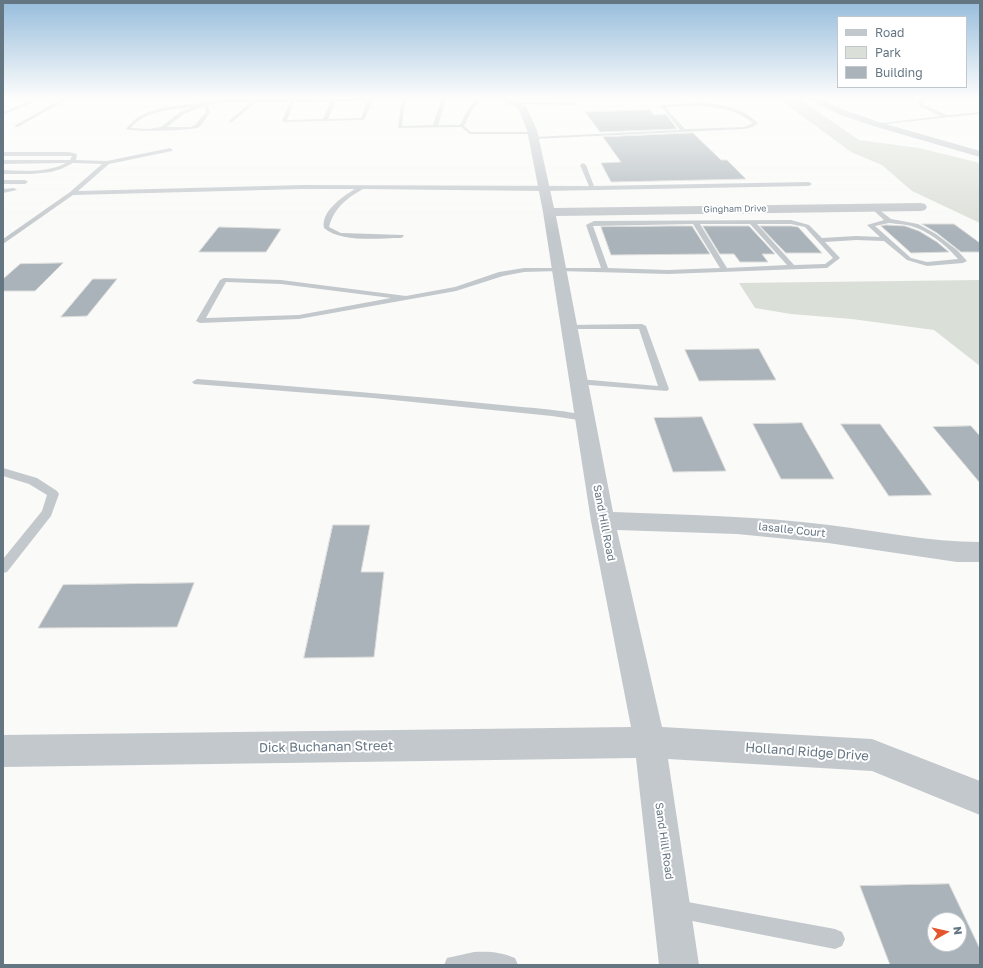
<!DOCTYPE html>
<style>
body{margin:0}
#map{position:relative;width:983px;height:968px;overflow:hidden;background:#fafaf8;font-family:"Golos Text",sans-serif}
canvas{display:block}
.frame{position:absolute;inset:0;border:4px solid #657683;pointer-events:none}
.legend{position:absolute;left:837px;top:16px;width:130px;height:72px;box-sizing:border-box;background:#fff;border:1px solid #c1c8cd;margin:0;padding:5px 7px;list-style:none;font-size:12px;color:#657683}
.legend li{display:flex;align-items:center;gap:8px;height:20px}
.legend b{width:20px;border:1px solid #c1c8cd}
.north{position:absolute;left:927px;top:912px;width:40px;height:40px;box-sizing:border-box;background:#fff;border:1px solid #c1c8cd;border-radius:50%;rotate:82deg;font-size:11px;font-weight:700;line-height:16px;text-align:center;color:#657683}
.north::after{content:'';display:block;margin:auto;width:14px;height:18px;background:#e4572e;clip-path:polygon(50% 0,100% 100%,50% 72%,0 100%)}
</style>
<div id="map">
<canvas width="983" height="968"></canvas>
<div class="frame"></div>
<ul class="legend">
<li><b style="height:5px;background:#c3c8cc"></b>Road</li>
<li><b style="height:11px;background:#dadfd7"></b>Park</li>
<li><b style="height:11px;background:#aab3b9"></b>Building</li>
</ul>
<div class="north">N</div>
</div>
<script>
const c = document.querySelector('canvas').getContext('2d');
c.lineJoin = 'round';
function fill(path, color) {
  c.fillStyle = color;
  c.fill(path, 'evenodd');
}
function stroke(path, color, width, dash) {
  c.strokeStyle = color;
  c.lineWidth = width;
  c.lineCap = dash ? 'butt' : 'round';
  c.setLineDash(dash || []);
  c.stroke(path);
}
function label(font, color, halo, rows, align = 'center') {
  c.font = font + ' "Golos Text",sans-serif';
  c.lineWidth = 4;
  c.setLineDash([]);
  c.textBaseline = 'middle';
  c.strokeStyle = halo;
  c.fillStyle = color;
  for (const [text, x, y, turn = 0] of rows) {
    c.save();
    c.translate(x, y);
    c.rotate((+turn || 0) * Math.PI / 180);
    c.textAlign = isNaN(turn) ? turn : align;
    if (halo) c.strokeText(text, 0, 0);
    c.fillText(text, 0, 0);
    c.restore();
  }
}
fill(new Path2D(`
 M 780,98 L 798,98 L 859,140 L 919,148 L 980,163 L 980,223 L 912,191 L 882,165 L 851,152 L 790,107 Z
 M 980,280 L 980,366 L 934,330 L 852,319 L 791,314 L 755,308 L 739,283 Z`), '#dadfd7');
const building = new Path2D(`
 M 650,110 L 654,115 L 666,114 L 677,129 L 600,132 L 585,112 Z
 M 693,133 L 721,160 L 727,160 L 746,179 L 611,182 L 601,163 L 621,162 L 603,137 Z
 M 922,224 L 954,224 L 980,243 L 980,252 L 961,252 L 937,233 Z
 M 886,225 L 905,226 L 919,231 L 937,242 L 949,252 L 911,253 L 881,226 Z
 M 669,226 L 692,226 L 710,254 L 611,255 L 601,227 Z
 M 703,226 L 749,226 L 775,254 L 762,254 L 768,262 L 740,262 L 734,254 L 720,254 Z
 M 760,226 L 791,226 L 798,227 L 822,253 L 786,253 Z
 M 219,227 L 257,228 L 281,229 L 266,252 L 199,252 Z
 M 63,263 L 35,291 L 3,291 L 3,279 L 20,264 Z
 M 93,279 L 117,279 L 87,316 L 61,317 Z
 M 759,349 L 776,380 L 699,381 L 685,350 Z
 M 702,417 L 726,471 L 673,472 L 654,418 Z
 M 802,423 L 805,429 L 834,479 L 781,479 L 753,424 Z
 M 841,424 L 880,424 L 932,495 L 889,496 Z
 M 971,426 L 980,436 L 980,483 L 933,427 Z
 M 333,525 L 370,525 L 361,572 L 384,572 L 374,657 L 304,658 Z
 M 194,583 L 177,627 L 38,628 L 63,585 Z
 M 949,884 L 980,949 L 980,965 L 890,965 L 860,886 ZM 935,920 L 959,920 L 959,944 L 935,944 Z`);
fill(building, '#aab3b9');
stroke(building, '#dcdcda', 1);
fill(new Path2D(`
 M 38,98 L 43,98 L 3,115 L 3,112 Z
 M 64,98 L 69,98 L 18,127 L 14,126 Z
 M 293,98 L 298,98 L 297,99 L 389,98 L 386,100 L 372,101 L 365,119 L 363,120 L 284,122 L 282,121 L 290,102 L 256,102 L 231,123 L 229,121 L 251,102 L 227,102 L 207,105 L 210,112 C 207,116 203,124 199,127 C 194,131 131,132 126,129 C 142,106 176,106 201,103 L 198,100 L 200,99 L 206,103 L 227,100 L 291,99 ZM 331,101 L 323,119 L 287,120 L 294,102 ZM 336,101 L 367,101 L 361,118 L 328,119 ZM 204,106 L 206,112 L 195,125 L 190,127 L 167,127 L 184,114 ZM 194,107 L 180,112 L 161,127 L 148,129 L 131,128 C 145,110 174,109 194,107 Z
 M 402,98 L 483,98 L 472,110 L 464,126 L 471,132 L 532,132 L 534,133 L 532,134 L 470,134 L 461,127 L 398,128 ZM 418,99 L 441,100 L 433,125 L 402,126 L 405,100 ZM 446,100 L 476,100 L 468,109 L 460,125 L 438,125 Z
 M 917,98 L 921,98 L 924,105 L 947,115 L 980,112 L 980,114 L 876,125 L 874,124 L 941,116 L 920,107 Z
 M 515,102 L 574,103 L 576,104 L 574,105 L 513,104 Z
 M 699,103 C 721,104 742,107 758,123 L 753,127 L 744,129 L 533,139 L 531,138 L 533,137 L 680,130 L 660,105 ZM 699,106 C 720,107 736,110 753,123 L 744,127 L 685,129 L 665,107 Z
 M 170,148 L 173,150 L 172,151 L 109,164 L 78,191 L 303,185 L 589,186 L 580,165 L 583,163 L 586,165 L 594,186 L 809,182 L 812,184 L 809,186 L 544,191 L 363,189 C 347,198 334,208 329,227 L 341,233 L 403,235 L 404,236 L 401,238 C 379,238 341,243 324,228 C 321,211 342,197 355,189 L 303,189 L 73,195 L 3,244 L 3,239 L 70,192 L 102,164 L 73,163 L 61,169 L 51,172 L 32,174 L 3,174 L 3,170 C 25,171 46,173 66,163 L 3,164 L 3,160 L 70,160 L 72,156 L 3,156 L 3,152 L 69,152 L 77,154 L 76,160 L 107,161 Z
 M 3,180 L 25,180 L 28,182 L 25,184 L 3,184 Z
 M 3,189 L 14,188 L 17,190 L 3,193 Z
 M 873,205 L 891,219 L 918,224 L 936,234 L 957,250 L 967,261 L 963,263 L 927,266 L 907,260 L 884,241 L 856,240 L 825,242 L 840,258 L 827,268 L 668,274 L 559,271 L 524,272 L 503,276 L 456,291 L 299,319 L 200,323 L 196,321 L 220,280 L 224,278 L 281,280 L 406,296 L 455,287 L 499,272 L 524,268 L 601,268 L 586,225 L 594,221 L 791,220 L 809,225 L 822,238 L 856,236 L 880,237 L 867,225 L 884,220 L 871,208 L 871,206 ZM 889,223 C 897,224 907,224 914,227 C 930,232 948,247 958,259 L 927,262 L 911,258 L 875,226 ZM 693,224 L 720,268 L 668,270 L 608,268 L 593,226 ZM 700,224 L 750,224 L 787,265 L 727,268 ZM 757,224 L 791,224 L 805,227 L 833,258 L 825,264 L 794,265 ZM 226,282 L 281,284 L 391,298 L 299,315 L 206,318 Z
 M 642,324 L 646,326 L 669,389 L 667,391 L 576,384 L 574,382 L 576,380 L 579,379 L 658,386 L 639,329 L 569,329 L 565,327 L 569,325 Z
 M 197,379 C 305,387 414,396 522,407 C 533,408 585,412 590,418 L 585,421 L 552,416 L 373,398 L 194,384 L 192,382 Z
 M 3,468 L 37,478 L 57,491 L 59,494 L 51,516 L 7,572 L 3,573 L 3,559 L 42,511 L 47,495 L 29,484 L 3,476 Z
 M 677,900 L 835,929 L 842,932 L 845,939 L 842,946 L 835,949 L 677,918 L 670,916 L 668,909 L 670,902 Z
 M 474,952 C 489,951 501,952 515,958 L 518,965 L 444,965 L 447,958 Z`), '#c3c8cc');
fill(new Path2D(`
 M 496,98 L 507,98 L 526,106 L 537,130 L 554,208 L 921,203 L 925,204 L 927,207 L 925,210 L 921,211 L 556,216 L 613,512 C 685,515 757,516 829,525 C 879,531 929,542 980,542 L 980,562 L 957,562 L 828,543 L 737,534 L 617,530 L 662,727 L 872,739 L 980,781 L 980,815 L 872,771 L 668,759 L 699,965 L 659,965 L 636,758 L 3,767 L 3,735 L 631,727 L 591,521 L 543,212 L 527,130 L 518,108 Z
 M 806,98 L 816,98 L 847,111 L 879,122 L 980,151 L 980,157 L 873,126 L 841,115 Z`), '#c3c8cc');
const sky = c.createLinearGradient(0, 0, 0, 233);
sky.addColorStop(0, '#96bcdc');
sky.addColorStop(0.42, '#fdfdfc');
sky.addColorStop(1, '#fdfdfc00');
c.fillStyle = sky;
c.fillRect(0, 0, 983, 233);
label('9px', '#657683', '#fff', [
 ["Gingham Drive",735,209,-1]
]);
label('11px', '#657683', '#fff', [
 ["Sand Hill Road",604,523,79],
 ["lasalle Court",792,530,6],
 ["Sand Hill Road",664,841,82]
]);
label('13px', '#657683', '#fff', [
 ["Dick Buchanan Street",326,747,-1],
 ["Holland Ridge Drive",807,752,4]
]);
</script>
